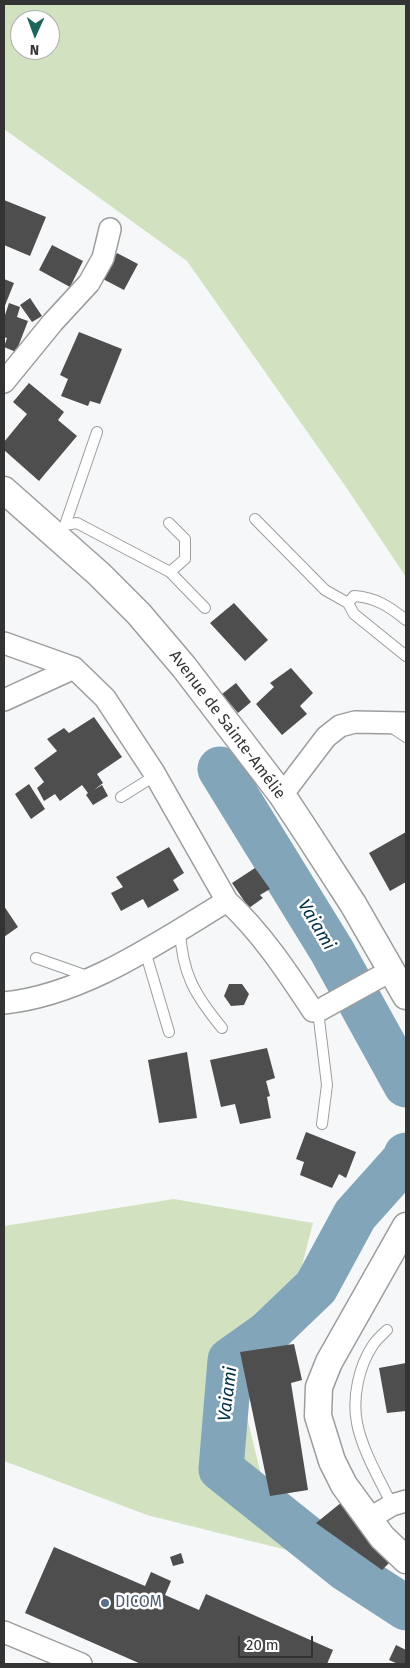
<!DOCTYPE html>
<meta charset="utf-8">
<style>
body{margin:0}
#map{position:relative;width:410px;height:1668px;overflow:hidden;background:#f6f7f8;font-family:"Fira Sans",sans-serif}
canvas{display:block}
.frame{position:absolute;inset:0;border:5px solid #333334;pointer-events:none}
.north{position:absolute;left:10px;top:10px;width:50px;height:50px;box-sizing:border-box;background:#fff;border:1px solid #adadae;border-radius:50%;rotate:182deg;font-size:14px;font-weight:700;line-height:20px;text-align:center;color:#333334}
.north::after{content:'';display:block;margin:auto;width:18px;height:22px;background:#1d655a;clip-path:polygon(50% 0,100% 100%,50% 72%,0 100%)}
.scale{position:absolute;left:238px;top:1636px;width:75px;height:22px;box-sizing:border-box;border:2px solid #333334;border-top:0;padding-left:6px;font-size:15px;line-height:18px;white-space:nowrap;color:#333334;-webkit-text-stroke:4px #fff;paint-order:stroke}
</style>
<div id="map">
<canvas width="410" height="1668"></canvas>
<div class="frame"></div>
<div class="north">N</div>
<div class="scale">20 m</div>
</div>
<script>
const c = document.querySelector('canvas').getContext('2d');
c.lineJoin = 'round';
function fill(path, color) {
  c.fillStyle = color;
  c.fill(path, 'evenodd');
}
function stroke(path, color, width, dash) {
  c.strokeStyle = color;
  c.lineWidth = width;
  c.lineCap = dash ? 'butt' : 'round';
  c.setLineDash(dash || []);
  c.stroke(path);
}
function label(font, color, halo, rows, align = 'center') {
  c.font = font + ' "Fira Sans",sans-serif';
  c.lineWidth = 5;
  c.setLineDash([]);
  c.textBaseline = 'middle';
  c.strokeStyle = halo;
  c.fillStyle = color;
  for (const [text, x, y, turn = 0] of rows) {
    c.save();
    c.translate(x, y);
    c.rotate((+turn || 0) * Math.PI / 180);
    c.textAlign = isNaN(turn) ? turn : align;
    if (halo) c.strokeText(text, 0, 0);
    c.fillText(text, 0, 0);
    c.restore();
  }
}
fill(new Path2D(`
 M 4,4 L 406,4 L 406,577 L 346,487 L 187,261 L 4,129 ZM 20,20 L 50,20 L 50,50 L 20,50 Z
 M 174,1199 L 313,1223 L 283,1339 L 245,1409 L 265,1491 L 315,1557 L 147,1515 L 4,1461 L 4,1226 Z`), '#d2e2c1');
stroke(new Path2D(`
 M 220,769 L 332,951 L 406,1085
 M 406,1155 L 406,1158 L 355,1215 L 316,1287 L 268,1333 L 230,1360 L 221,1469 L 346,1569 L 406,1608`), '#82a5b9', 45);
fill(new Path2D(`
 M 4,200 L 46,217 L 30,256 L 4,245 Z
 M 52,245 L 83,261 L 70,287 L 39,270 Z
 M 117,253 L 138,264 L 124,290 L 103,279 Z
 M 4,279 L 14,283 L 4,308 Z
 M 30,298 L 42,316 L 32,322 L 20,305 Z
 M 9,303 L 20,307 L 17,317 L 28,321 L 16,352 L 4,347 L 7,338 L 4,337 L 4,318 Z
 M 79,332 L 122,349 L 100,404 L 90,401 L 88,406 L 61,396 L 68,379 L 60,375 Z
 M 29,383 L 64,412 L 58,420 L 77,436 L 39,481 L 4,450 L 4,442 L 27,414 L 13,402 Z
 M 234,603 L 268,640 L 245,661 L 210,623 Z
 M 291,668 L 313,693 L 300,706 L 307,714 L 282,735 L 256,704 L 274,687 L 270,683 Z
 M 236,683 L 251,702 L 238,713 L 222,694 Z
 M 94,717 L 122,757 L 97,774 L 103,783 L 94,790 L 102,785 L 108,796 L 93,805 L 86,795 L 88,793 L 82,785 L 60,801 L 55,794 L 44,801 L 37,788 L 44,782 L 34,768 L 57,751 L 47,739 L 64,728 L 69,733 Z
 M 29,784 L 45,809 L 31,819 L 15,794 Z
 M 406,832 L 406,882 L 390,891 L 369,853 Z
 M 169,847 L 184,873 L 173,880 L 179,890 L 148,908 L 143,899 L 121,911 L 111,893 L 123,887 L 116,877 Z
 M 255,868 L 270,889 L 260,895 L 263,898 L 249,908 L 232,883 Z
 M 4,906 L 18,927 L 4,937 Z
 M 229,984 L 242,984 L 249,994 L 244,1005 L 231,1006 L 224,996 Z
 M 267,1048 L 275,1078 L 266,1081 L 270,1096 L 267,1097 L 271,1118 L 240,1124 L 235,1104 L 221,1107 L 210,1060 Z
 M 187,1052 L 197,1118 L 159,1123 L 148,1060 Z
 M 306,1132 L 356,1152 L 346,1178 L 339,1174 L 332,1188 L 300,1175 L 304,1162 L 296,1159 Z
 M 294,1344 L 302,1380 L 291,1383 L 308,1490 L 270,1496 L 240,1352 Z
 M 406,1363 L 406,1411 L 387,1413 L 379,1368 Z
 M 342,1502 L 391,1561 L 382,1570 L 316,1523 Z
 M 54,1547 L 145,1586 L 151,1572 L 171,1581 L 165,1595 L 199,1610 L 206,1594 L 333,1650 L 327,1664 L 141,1664 L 25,1613 Z
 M 181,1553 L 184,1563 L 173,1566 L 170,1557 Z
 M 396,1645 L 406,1650 L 406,1664 L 398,1664 L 389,1660 Z`), '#4e4e4f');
const service = new Path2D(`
 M 255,519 L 325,590 L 348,603
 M 169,523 L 185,539 L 185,559 L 170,572
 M 65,525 L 77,523 L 170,572 L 205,608
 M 62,530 L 65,525 L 97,432
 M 406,620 C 390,607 375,597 354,596 L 348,603 L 354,614 L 406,656
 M 391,727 L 406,737
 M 121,797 L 156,775
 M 180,930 C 182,974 195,995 222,1028
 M 145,951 L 169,1032
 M 36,958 L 90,977
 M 318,1011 L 327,1085 L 322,1124
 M 387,1330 C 382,1335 377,1339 373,1345 C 359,1366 352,1397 357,1423 C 362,1450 380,1480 392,1505`);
const minor = new Path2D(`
 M 4,382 L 53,322 L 89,283 L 103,258 L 110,229
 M 4,643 L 74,668
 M 4,700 L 74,668 L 105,698 L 153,771 L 227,901 C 261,932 288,973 313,1011 L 318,1011 L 392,970
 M 282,795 L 326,737 L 340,726 L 355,722 L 406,723
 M 4,1003 C 84,995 159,942 227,901
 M 370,1518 L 392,1505 L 406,1501
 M 4,1632 L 81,1664`);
const tertiary = new Path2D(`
 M 4,490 L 99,574 L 139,614 L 184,667 L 282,795 L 309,836 L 353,904 L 406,996
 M 406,1226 L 329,1362 L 319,1387 L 318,1416 L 332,1461 L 344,1485 L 382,1537 L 406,1560`);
stroke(service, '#9c9d9e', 12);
stroke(minor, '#9c9d9e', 24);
stroke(tertiary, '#9c9d9e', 29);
stroke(service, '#fff', 10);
stroke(minor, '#fff', 21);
stroke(tertiary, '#fff', 26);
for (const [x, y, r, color] of [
 [105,1603,5,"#5c6f8a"]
]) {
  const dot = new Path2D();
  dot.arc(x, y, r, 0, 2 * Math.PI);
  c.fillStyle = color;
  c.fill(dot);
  stroke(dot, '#fff', 2);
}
label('16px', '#333334', '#fff', [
 ["Avenue de Sainte-Amélie",227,725,53]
]);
label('16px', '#4e5e75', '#fff', [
 ["DICOM",115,1603]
], 'left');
label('italic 18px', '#003147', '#fff', [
 ["Vaiami",316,925,59],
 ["Vaiami",228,1394,-83]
]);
</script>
